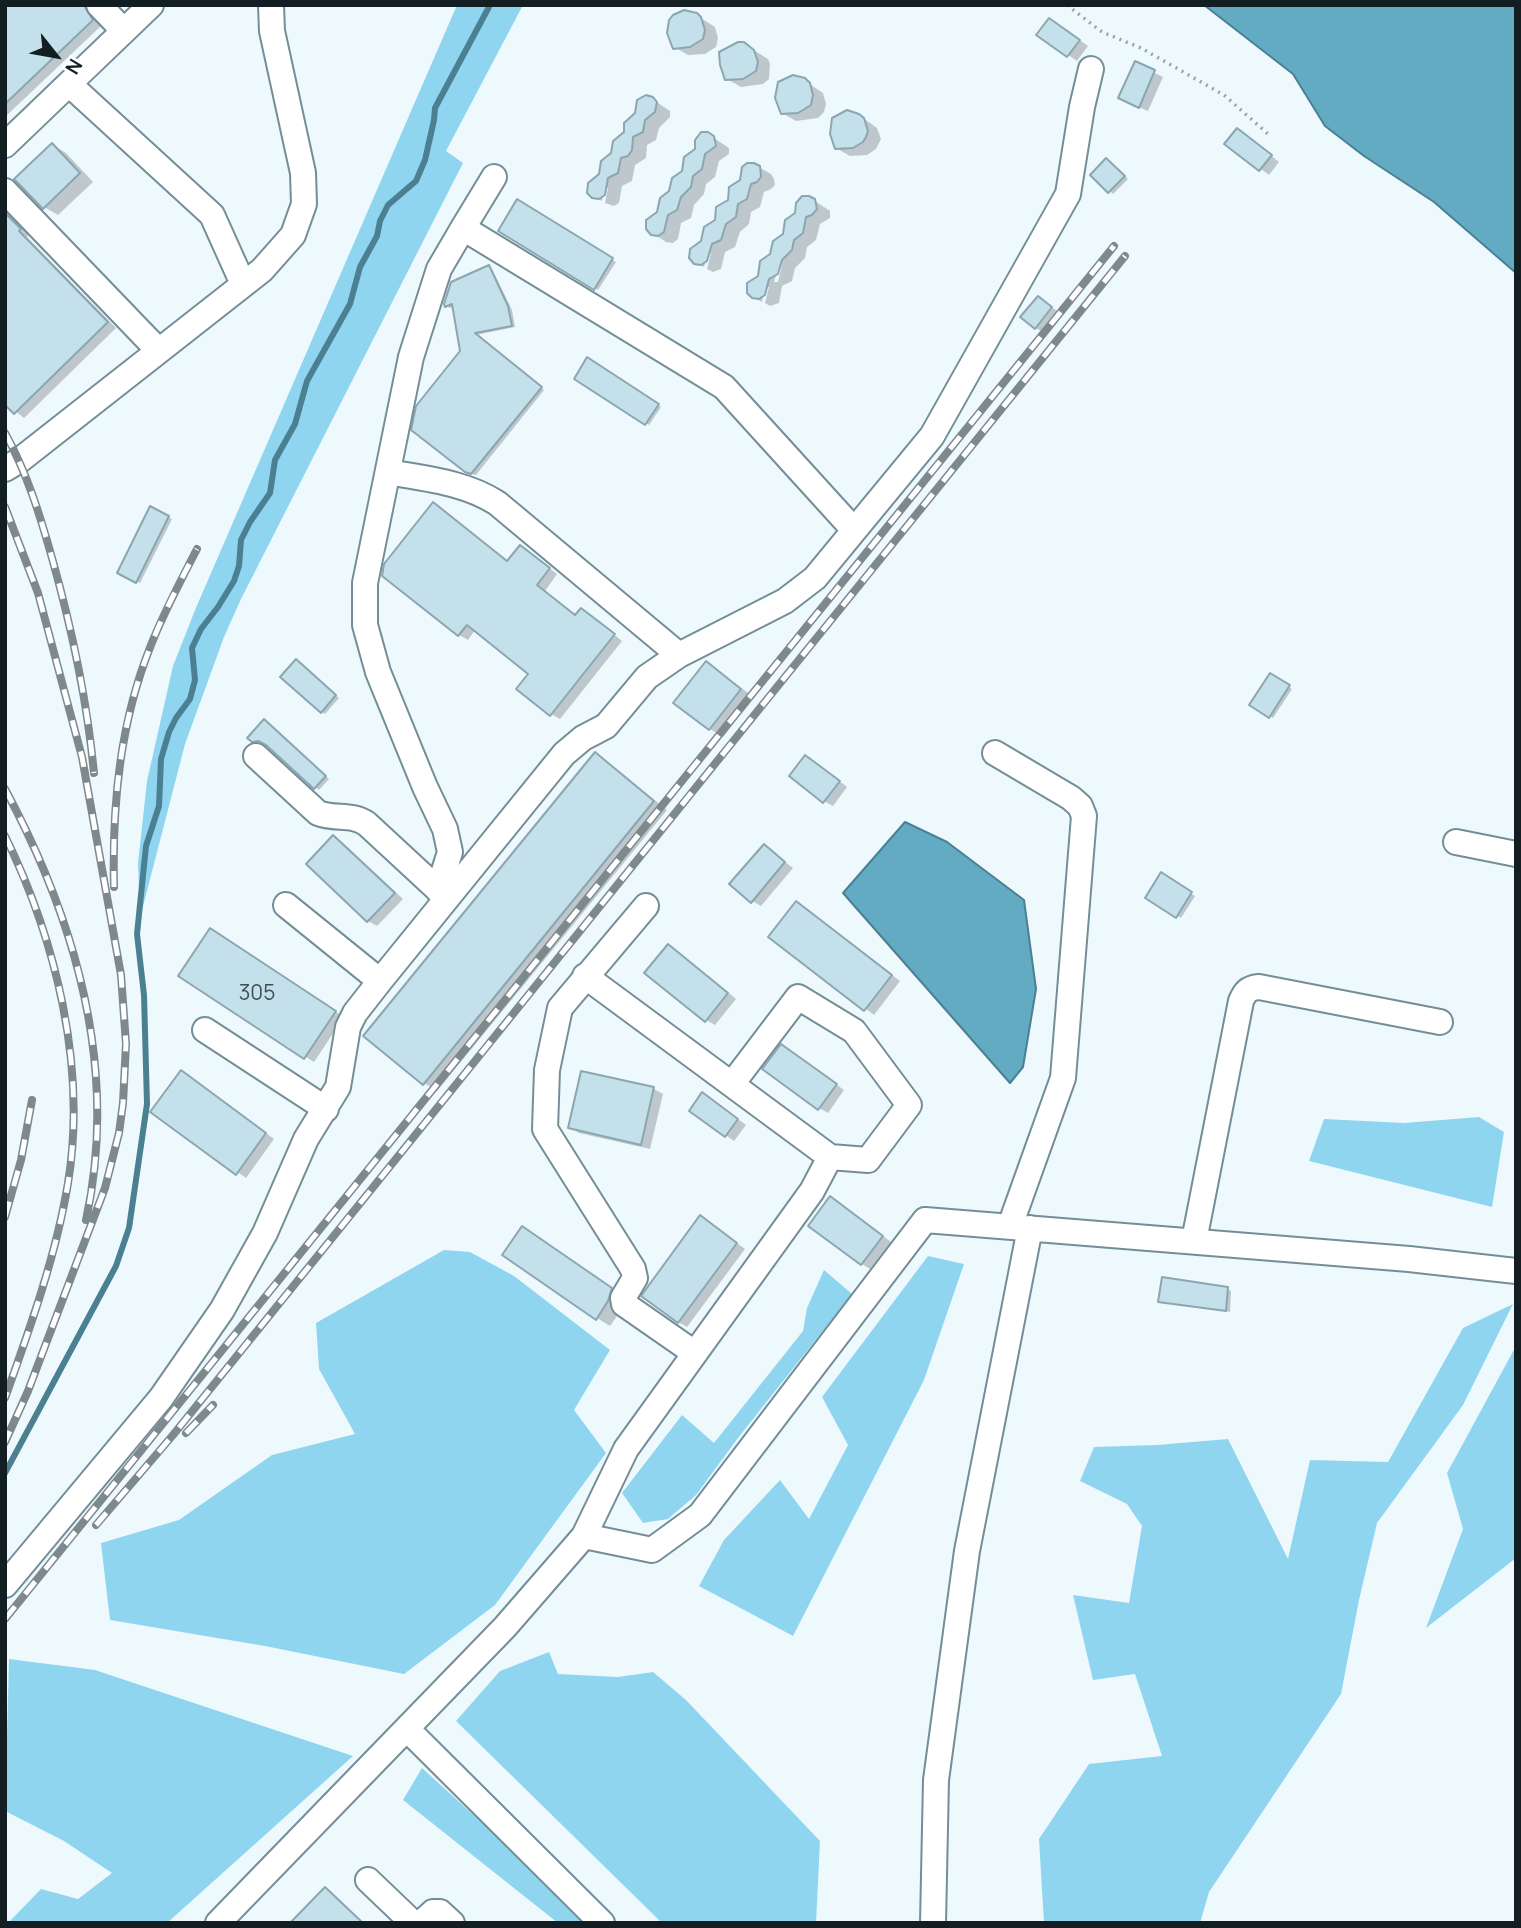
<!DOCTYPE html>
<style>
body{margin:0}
#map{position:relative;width:1521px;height:1928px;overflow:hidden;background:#eef9fe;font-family:Manrope,sans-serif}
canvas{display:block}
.frame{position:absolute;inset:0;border:7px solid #131e22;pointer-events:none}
.north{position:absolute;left:21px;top:21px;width:70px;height:70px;-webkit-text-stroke:5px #fff;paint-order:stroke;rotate:121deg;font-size:19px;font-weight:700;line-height:28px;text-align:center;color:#131e22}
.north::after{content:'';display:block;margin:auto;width:24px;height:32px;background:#131e22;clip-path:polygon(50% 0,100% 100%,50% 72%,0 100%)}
</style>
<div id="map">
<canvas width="1521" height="1928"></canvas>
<div class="frame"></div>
<div class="north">N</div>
</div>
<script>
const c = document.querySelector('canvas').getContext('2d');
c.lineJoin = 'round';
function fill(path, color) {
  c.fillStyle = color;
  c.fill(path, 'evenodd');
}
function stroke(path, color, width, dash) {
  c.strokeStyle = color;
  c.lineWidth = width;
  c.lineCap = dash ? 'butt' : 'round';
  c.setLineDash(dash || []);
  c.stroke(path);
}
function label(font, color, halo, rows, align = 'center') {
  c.font = font + ' Manrope,sans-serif';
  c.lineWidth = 7;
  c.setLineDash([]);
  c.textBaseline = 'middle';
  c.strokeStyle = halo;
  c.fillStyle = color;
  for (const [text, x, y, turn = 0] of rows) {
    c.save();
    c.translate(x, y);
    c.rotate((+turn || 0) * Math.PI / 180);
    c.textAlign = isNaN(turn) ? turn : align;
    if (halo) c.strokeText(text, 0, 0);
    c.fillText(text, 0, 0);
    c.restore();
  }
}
fill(new Path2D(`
 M 457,5 L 523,5 L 446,151 L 463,163 L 241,599 L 224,637 L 185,744 L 140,918 L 138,863 L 147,781 L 173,666 L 195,610 Z
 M 1479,1117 L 1504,1132 L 1492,1207 L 1309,1161 L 1324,1119 L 1404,1123 Z
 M 444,1250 L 470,1252 L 514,1276 L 610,1350 L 574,1410 L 606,1453 L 495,1605 L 404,1674 L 265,1646 L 110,1620 L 101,1543 L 179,1520 L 272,1455 L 355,1434 L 319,1369 L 316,1323 Z
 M 928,1256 L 964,1264 L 924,1380 L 793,1636 L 699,1586 L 724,1540 L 780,1480 L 809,1519 L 848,1445 L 822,1397 Z
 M 824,1270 L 852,1294 L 738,1438 L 696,1495 L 668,1519 L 643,1523 L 622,1493 L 682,1415 L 714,1443 L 803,1331 L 807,1308 Z
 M 1513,1304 L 1463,1405 L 1377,1523 L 1359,1600 L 1341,1694 L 1209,1892 L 1200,1923 L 1044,1923 L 1039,1839 L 1089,1764 L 1162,1756 L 1135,1674 L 1093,1680 L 1073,1595 L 1129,1603 L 1142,1526 L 1127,1504 L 1080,1481 L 1094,1447 L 1157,1445 L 1228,1439 L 1288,1559 L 1310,1460 L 1388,1462 L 1463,1328 Z
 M 1516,1346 L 1516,1558 L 1426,1628 L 1463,1529 L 1447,1473 Z
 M 549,1652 L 558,1674 L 618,1677 L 653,1672 L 686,1700 L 820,1841 L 816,1923 L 662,1923 L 456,1721 L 500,1671 Z
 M 9,1659 L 95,1670 L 353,1756 L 167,1923 L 8,1923 L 41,1889 L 78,1899 L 112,1873 L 64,1841 L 5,1811 Z
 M 422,1768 L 592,1923 L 558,1923 L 403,1800 Z`), '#90d5ef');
const water = new Path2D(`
 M 1204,5 L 1516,5 L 1516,273 L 1434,202 L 1364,156 L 1325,126 L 1293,74 Z
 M 905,822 L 947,842 L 1024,900 L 1036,989 L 1023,1067 L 1010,1083 L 843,893 Z`);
fill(water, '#63aac3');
stroke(water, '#4b8093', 2);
fill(new Path2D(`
 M 5,5 L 86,5 L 101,26 L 5,117 Z
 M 696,15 L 715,27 L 718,38 L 716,47 L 705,54 L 688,55 L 674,47 Z
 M 1058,25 L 1088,46 L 1077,61 L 1039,35 Z
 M 744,44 L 768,59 L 770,64 L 769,79 L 763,84 L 741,87 L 727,79 L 721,52 L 732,45 Z
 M 1135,63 L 1163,77 L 1148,111 L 1129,103 Z
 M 799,77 L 823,93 L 826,104 L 824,112 L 818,118 L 796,121 L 782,113 Z
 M 649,97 L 670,111 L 670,117 L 659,128 L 656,140 L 647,145 L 646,158 L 635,165 L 632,181 L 622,186 L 619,203 L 614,206 L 605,203 L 608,188 L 605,188 L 602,201 L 590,195 L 613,154 Z
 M 859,115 L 877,128 L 881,139 L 876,149 L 867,155 L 850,156 L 836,148 Z
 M 708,134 L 729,148 L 729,154 L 719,161 L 715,177 L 706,184 L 704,194 L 694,205 L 691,218 L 681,223 L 678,239 L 673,243 L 666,242 L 652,233 L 659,213 Z
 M 1246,135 L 1279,162 L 1269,175 L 1227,144 Z
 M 53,145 L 66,153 L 93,182 L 58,215 L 44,207 Z
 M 1110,163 L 1128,179 L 1113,194 L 1092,175 Z
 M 757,166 L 771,174 L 774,179 L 775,185 L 771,189 L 764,192 L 760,207 L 751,212 L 749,224 L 740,232 L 735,247 L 725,252 L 721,269 L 713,272 L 707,269 L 711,253 L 708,253 L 704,267 L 698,264 L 703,242 L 741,181 Z
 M 809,197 L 830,211 L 830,218 L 820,224 L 816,240 L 807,247 L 805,258 L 795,268 L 792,281 L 782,286 L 779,303 L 770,306 L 765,303 L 769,287 L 765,287 L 762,302 L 750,295 L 772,255 ZM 779,265 L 782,265 L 778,282 L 774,282 Z
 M 518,201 L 616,262 L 598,290 L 500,230 Z
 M 5,210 L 29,235 L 27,237 L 116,328 L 24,418 L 5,403 Z
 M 489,267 L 492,269 L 512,310 L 515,327 L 476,335 L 544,390 L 476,475 L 471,474 L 462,352 L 454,307 L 450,308 L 446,306 Z
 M 1039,298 L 1060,313 L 1044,333 L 1036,328 Z
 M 588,360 L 661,407 L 649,425 L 576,378 Z
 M 151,509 L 172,519 L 140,583 L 119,573 Z
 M 529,552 L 557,574 L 545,591 L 577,616 L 590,615 L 622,641 L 560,719 L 551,714 L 530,674 L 475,630 L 468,640 L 459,635 L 384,575 L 508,562 Z
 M 706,663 L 754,697 L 723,737 L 710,729 Z
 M 300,664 L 339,698 L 325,714 L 322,712 Z
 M 1271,675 L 1292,689 L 1273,718 L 1252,705 Z
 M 268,724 L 329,779 L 319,790 L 264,743 L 253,740 Z
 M 595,755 L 609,763 L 667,810 L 437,1091 L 424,1083 Z
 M 814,762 L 847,787 L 833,806 L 824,801 Z
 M 333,837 L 342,842 L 403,899 L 377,926 L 368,921 L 308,864 Z
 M 764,846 L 793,868 L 761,906 L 752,901 Z
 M 1161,875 L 1195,896 L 1181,918 L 1147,897 Z
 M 797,903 L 900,981 L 874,1015 L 771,936 Z
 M 219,936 L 344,1017 L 314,1062 L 181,976 Z
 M 677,951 L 736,999 L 715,1025 L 706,1020 Z
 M 790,1051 L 844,1090 L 828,1113 L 819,1108 Z
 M 583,1073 L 654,1089 L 663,1094 L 650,1149 L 579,1133 L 570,1128 Z
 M 190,1077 L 274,1139 L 246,1178 L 153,1111 Z
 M 711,1100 L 746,1125 L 734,1141 L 691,1111 Z
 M 839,1203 L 891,1242 L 870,1269 L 862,1264 Z
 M 710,1223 L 745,1249 L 687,1327 L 678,1322 Z
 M 536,1236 L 625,1297 L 622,1309 L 610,1326 L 597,1318 Z
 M 1227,1289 L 1231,1291 L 1230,1312 L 1160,1302 Z`), '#0003');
stroke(new Path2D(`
 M 5,1473 L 116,1266 L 129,1228 L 147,1104 L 144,995 L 137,934 L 146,846 L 159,806 L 161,759 L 169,732 L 176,718 L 190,699 L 195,680 L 192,648 L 201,629 L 218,607 L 234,581 L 239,566 L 241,540 L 250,522 L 270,493 L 275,460 L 295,424 L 307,381 L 350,304 L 360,267 L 377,236 L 380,221 L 388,205 L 416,181 L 425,160 L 434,120 L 435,108 L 490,5`), '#4b8093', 6);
const building = new Path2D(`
 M 5,5 L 84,5 L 93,20 L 5,104 Z
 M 684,10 L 697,13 L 701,17 L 705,30 L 703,39 L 690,47 L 673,49 L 667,33 L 669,20 L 673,15 Z
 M 1049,18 L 1080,40 L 1067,57 L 1036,35 Z
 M 738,42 L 744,42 L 754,50 L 758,62 L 756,71 L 743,79 L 725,80 L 720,65 L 719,52 Z
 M 1135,61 L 1155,70 L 1139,108 L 1118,98 Z
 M 793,75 L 805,78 L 810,83 L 813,95 L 811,105 L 798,113 L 781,114 L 775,98 L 778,82 Z
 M 646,95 L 653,97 L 657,102 L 655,112 L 645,120 L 643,132 L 633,137 L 632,150 L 628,156 L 621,158 L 618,173 L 608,178 L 605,195 L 599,199 L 592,198 L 587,193 L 588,183 L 599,174 L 601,161 L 611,153 L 613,141 L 624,132 L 624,123 L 635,113 L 637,100 Z
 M 847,110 L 859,114 L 864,118 L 868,131 L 866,137 L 863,142 L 853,148 L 835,149 L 830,134 L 832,118 Z
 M 1237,128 L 1272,155 L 1259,171 L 1224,144 Z
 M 701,132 L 708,132 L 714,136 L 716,146 L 705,154 L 702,169 L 693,176 L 691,187 L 681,197 L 677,210 L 668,215 L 664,232 L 658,236 L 651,235 L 646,229 L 646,220 L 657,212 L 660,198 L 669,191 L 672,178 L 682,171 L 684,157 L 695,149 L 695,140 Z
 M 52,143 L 80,173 L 43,209 L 14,179 Z
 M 1106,158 L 1125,176 L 1108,193 L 1090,175 Z
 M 747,163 L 754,163 L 760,166 L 761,177 L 757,182 L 751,184 L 747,199 L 738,204 L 736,217 L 726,224 L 721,240 L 712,244 L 707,261 L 701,265 L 694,264 L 689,258 L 690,249 L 701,241 L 704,227 L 715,220 L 716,207 L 728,200 L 729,187 L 740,180 L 742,167 Z
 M 802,196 L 809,196 L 815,199 L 817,209 L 812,215 L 806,217 L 803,233 L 794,240 L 792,250 L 782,260 L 778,274 L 769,279 L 765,295 L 759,299 L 752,298 L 747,293 L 747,283 L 758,276 L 760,261 L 770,254 L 773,241 L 783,234 L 785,220 L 795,213 L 796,203 Z
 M 517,199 L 613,258 L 594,290 L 498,231 Z
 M 5,213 L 21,229 L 19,231 L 108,322 L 14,414 L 5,405 Z
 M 489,265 L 508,306 L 512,326 L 475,333 L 542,387 L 471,474 L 465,472 L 411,430 L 416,406 L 460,351 L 452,304 L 445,307 L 444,304 L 451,282 Z
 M 1038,296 L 1052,307 L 1035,329 L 1020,317 Z
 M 587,357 L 659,404 L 645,425 L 574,379 Z
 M 433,502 L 507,561 L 520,545 L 550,568 L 537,585 L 575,615 L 581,608 L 615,634 L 550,716 L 516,689 L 528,674 L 467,625 L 458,636 L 382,576 L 384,564 Z
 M 150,506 L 169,516 L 136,583 L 117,573 Z
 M 296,659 L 336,695 L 321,713 L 280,677 Z
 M 706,661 L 741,689 L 709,730 L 673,703 Z
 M 1270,673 L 1290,685 L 1269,718 L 1249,705 Z
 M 264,719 L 326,776 L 314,789 L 266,745 L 259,741 L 252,742 L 247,738 Z
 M 595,752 L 654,801 L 423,1085 L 363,1036 Z
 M 805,755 L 840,781 L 823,803 L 789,776 Z
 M 333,835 L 395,893 L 367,922 L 306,864 Z
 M 764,844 L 785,862 L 751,903 L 729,884 Z
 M 1161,872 L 1192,892 L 1176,918 L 1145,898 Z
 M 796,901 L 892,975 L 864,1011 L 768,937 Z
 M 210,928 L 336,1011 L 304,1059 L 178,976 Z
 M 668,944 L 728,993 L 705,1022 L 644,973 Z
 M 781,1044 L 837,1084 L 818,1110 L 762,1069 Z
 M 181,1070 L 266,1133 L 236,1175 L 150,1112 Z
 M 581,1071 L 654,1087 L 641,1145 L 568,1128 Z
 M 702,1092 L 738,1119 L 725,1137 L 689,1111 Z
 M 830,1196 L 883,1236 L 861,1265 L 808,1226 Z
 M 700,1215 L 737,1243 L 678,1323 L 641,1296 Z
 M 522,1226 L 612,1288 L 608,1301 L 596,1320 L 502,1255 Z
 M 1162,1277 L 1228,1287 L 1226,1311 L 1158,1302 Z
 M 325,1887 L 363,1923 L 290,1923 Z`);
fill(building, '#c3e0eb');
stroke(building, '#8ba6b0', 2);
const minor = new Path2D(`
 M 99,5 L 124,31
 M 69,84 L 212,215 L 243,284
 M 5,145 L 151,5
 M 5,191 L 158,350
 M 463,228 L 494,177
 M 5,469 L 20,460 L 262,270 L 293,235 L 304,204 L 303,173 L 272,31 L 271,5
 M 388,472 C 426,479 464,482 497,503 L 679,655
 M 995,753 L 1071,798 L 1080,806 L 1084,816 L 1063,1078 L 1010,1226
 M 256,756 L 318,813 C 335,820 352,813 367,824 L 447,898
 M 1456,842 L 1516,854
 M 438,890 L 450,852 L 445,829 L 425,787 L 378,672 L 365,625 L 365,583 L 411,357 L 439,269 L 463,228 L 724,387 L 854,530
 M 286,905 L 380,981
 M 646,906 L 560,1008 L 547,1070 L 545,1129 L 633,1269 L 635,1278 L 623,1298 L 624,1304 L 693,1352
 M 585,976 L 830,1157 L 868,1160 L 909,1105 L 854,1031 L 798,997 L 732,1084
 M 205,1030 L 326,1109
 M 1194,1241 L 1241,1001 C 1245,992 1248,988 1259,987 L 1440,1022
 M 584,1536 L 652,1550 L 700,1515 L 925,1220 L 1409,1259 L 1516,1271
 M 5,1585 L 161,1398 L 222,1310 L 265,1233 L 306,1139 L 338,1087 L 348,1027 L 355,1013 L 380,981 L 564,754 L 583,738 L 606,726 L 647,677 L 679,655 L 785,601 L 815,578 L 932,436 L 1068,194 L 1082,107 L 1091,69
 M 407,1729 L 602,1923
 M 368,1880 L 413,1923
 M 218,1923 L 505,1627 L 584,1536 L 626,1449 L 812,1191 L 830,1157
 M 421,1923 L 433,1912 L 440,1912 L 452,1923
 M 933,1923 L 936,1780 L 967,1551 L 1030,1228`);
stroke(minor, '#748e98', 28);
stroke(new Path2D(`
 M 1067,5 L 1102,32 L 1141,48 L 1224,95 L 1268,134`), '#98a3a8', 3.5, [2, 5]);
stroke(minor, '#fff', 24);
const rail = new Path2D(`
 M 5,433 C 27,473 40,515 52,558 C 72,629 87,700 94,773
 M 5,507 L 38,593 L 82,757 L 121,975 L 126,1044 L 123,1103 L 119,1133 L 105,1188 L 28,1391 L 5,1442
 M 5,789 C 76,921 119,1069 86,1220
 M 5,836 C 56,940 87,1067 68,1183 C 56,1256 30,1328 5,1398
 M 114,887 C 112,804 120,722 151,645 C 164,612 181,580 197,549
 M 5,1217 L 21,1160 L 32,1100
 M 186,1433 L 213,1405
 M 96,1525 L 173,1435 L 1125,256
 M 5,1619 L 1114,246`);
stroke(rail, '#7e898e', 8);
stroke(rail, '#fff', 5, [16]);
label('21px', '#3f4e54', null, [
 ["305",257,994]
]);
</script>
